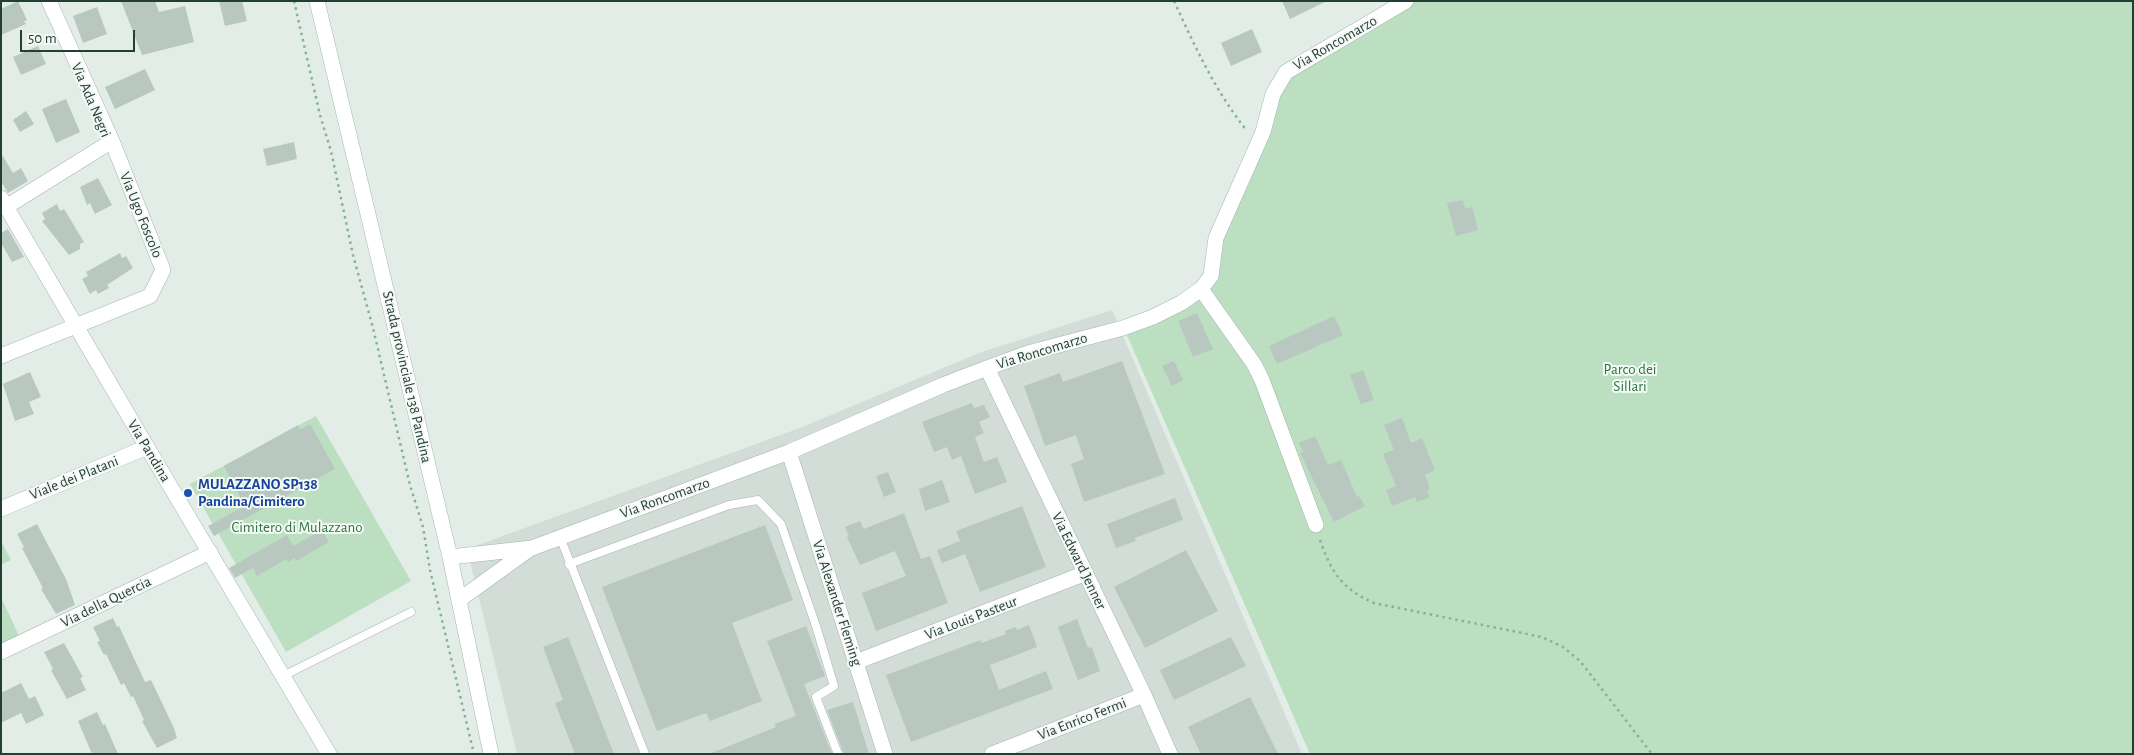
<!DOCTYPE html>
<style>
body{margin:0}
#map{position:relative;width:2134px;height:755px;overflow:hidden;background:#e3ede7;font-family:"Alegreya Sans",sans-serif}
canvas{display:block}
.frame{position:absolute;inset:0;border:2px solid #233f34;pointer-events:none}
.scale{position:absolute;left:20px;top:30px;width:115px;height:22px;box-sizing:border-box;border:2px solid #233f34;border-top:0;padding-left:6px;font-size:15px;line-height:18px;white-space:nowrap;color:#233f34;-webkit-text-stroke:4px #f4f9f6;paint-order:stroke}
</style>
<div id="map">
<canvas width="2134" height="755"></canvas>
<div class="frame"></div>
<div class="scale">50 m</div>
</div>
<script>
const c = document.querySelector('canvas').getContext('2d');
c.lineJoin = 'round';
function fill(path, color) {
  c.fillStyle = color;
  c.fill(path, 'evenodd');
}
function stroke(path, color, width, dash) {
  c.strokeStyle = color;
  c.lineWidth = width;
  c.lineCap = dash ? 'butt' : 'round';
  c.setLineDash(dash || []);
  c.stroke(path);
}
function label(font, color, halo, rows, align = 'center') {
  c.font = font + ' "Alegreya Sans",sans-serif';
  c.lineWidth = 4;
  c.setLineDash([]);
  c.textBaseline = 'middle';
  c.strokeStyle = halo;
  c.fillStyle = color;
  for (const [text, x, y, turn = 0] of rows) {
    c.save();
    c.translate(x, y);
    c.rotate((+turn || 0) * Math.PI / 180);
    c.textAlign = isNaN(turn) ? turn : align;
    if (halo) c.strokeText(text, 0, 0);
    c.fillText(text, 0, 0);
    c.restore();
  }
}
fill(new Path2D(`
 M 1112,310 L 1302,754 L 517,754 L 467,549 L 800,428 L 979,353 Z`), '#d1ddd6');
fill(new Path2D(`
 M 1415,1 L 2133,1 L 2133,754 L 1310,754 L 1126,333 L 1203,296 L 1221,238 L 1277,96 L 1289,76 Z
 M 316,416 L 411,581 L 286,652 L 190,484 Z
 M 1,541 L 11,560 L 1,565 Z
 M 1,597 L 19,636 L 1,644 Z`), '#bcdec1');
fill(new Path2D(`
 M 18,1 L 27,20 L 24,21 L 26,24 L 1,35 L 1,9 Z
 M 121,1 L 155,1 L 159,12 L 185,6 L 194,42 L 142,55 Z
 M 219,1 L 242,1 L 247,21 L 225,26 Z
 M 1282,1 L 1327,1 L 1290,19 Z
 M 97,7 L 107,34 L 83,43 L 73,16 Z
 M 1252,29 L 1262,52 L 1231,66 L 1221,43 Z
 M 38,46 L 46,64 L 21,75 L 13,57 Z
 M 145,69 L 155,90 L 115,109 L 105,87 Z
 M 66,99 L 80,132 L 56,143 L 42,109 Z
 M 26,111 L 34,124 L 20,132 L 13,120 Z
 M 294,142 L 297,159 L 267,166 L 263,149 Z
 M 1,153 L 13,173 L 21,168 L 28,181 L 8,193 L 1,181 Z
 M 98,178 L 112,205 L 95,214 L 90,203 L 87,205 L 80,187 Z
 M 1463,200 L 1465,209 L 1472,207 L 1478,230 L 1456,236 L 1447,203 Z
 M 57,204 L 60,211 L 64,209 L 84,242 L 80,244 L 80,249 L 69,255 L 42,221 L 45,219 L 42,213 Z
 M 8,229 L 24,257 L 12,262 L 1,243 L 1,233 Z
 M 120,253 L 122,258 L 126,256 L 133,268 L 107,285 L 109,288 L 98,294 L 96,290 L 90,294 L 82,279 L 88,276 L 86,272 Z
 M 1197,313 L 1213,349 L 1193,357 L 1178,321 Z
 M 1334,316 L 1343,335 L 1277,364 L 1269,346 Z
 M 1122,361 L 1165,474 L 1084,502 L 1071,464 L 1084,459 L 1076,435 L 1045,446 L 1024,386 L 1060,373 L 1063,382 Z
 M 1174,361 L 1183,380 L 1172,386 L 1162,366 Z
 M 1363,370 L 1374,400 L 1361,404 L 1350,375 Z
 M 30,372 L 41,397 L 29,402 L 34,414 L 15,421 L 3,384 Z
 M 972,403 L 974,408 L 984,405 L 990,417 L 979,422 L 984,433 L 975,437 L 984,462 L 997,457 L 1007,482 L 975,494 L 961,456 L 952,460 L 947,447 L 934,452 L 922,422 Z
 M 1402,418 L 1411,443 L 1422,438 L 1435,470 L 1425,475 L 1430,489 L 1427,490 L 1430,497 L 1417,502 L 1415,497 L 1392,506 L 1386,490 L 1396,486 L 1383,454 L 1394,450 L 1384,425 Z
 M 310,424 L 335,469 L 214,536 L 208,526 L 245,506 L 224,466 L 298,425 L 300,430 Z
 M 1315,436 L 1328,465 L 1341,460 L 1357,497 L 1359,496 L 1365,506 L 1334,522 L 1300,453 L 1303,452 L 1299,443 Z
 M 888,472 L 896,492 L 884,497 L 876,476 Z
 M 942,480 L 950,502 L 925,511 L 919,489 Z
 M 1175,498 L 1183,520 L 1135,538 L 1136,541 L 1116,548 L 1107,524 Z
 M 1022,506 L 1046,567 L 980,592 L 965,554 L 942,563 L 937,550 L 960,541 L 956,531 Z
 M 904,513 L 921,559 L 930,556 L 948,603 L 876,631 L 862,593 L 906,576 L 895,551 L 860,565 L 847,537 L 849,536 L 845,527 L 860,521 L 864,529 Z
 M 37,524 L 66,579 L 75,605 L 56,614 L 41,589 L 43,588 L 22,548 L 24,547 L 17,534 Z
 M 765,525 L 793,600 L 732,623 L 762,701 L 710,721 L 706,713 L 657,731 L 602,587 Z
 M 322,530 L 329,542 L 296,561 L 294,558 L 288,562 L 286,559 L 257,576 L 253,568 L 235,578 L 229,568 L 287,535 L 293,546 Z
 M 1186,550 L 1218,611 L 1145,648 L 1114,587 Z
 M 113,618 L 117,627 L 119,626 L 145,682 L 151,680 L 174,728 L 177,738 L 157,748 L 142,721 L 144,720 L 133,696 L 131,697 L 124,683 L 121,685 L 106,654 L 104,655 L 97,642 L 100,641 L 93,627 Z
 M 1077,619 L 1088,648 L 1092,647 L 1100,671 L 1078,680 L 1058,627 Z
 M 1029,625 L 1037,647 L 990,665 L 999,690 L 1046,671 L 1053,689 L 911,742 L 886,675 L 981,640 L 981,643 L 1006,634 L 1005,631 L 1016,627 L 1017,630 Z
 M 806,626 L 825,676 L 804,684 L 832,754 L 709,754 L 776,727 L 774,724 L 796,716 L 767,641 Z
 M 568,637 L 614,754 L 575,754 L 555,703 L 563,700 L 543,647 Z
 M 1231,637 L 1246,666 L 1174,700 L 1160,670 Z
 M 64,643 L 83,677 L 80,678 L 86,690 L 67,699 L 51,670 L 53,669 L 44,652 Z
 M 21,683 L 29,699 L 35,696 L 44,715 L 26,724 L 21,713 L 1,723 L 1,693 Z
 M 1250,697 L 1278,754 L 1201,754 L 1188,727 Z
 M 853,702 L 869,754 L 844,754 L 827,710 Z
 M 97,712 L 103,725 L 105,724 L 118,754 L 92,754 L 78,721 Z`), '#b8c8c0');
const lane = new Path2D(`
 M 560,537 L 645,754
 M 569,564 L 729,505 L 758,500 L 781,524 L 816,626 L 834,686 L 816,697 L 838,754
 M 283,676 L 411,612`);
const street = new Path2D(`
 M 1,198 L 147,447
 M 6,207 L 112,141 L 49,1
 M 1201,289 L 1254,364 L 1262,380 L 1316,525
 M 1,356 L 150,296 L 163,270 L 112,141
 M 987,368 L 1144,695 L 1170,754
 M 789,452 L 885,754
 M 450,557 L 532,548 L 789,452 L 943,385 L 987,368 L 1028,353 L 1123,328 L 1153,317 L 1181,303 L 1201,289 L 1211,276 L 1216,238 L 1263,132 L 1273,94 L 1286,72 L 1406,1
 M 459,600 L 531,548
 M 1,652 L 210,552
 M 856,662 L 1086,573
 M 992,754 L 1144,695`);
const secondary = new Path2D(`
 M 317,1 L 450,557 L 491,754
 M 1,509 L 147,447 L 329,754`);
stroke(lane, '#a6b5ae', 9);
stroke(street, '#a6b5ae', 16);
stroke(secondary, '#a1b9ae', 16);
stroke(new Path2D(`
 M 294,1 L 320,115 L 331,151 L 353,255 L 373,328 L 410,485 L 423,527 L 430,570 L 474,754
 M 1174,1 C 1195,47 1216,92 1247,131
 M 1320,540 C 1331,572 1342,589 1374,603 L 1542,637 L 1563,647 L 1580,661 L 1652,754`), '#84b19d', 2.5, [2.5, 4]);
stroke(lane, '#fff', 8);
stroke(street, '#fff', 15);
stroke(secondary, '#fff', 15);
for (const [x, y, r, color] of [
 [188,493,5,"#1a4fb4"]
]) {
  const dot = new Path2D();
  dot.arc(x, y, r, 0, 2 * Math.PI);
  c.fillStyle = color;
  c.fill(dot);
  stroke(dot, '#f4f9f6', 2);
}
label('15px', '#233f34', '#f4f9f6', [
 ["Via Roncomarzo",1335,43,-30],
 ["Via Ada Negri",91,100,67],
 ["Via Ugo Foscolo",141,215,68],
 ["Via Roncomarzo",1042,351,-17],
 ["Strada provinciale 138 Pandina",407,377,77],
 ["Via Pandina",149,451,59],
 ["Viale dei Platani",74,478,-22],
 ["Via Roncomarzo",665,498,-20],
 ["Via Edward Jenner",1079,561,64],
 ["Via della Quercia",106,602,-26],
 ["Via Alexander Fleming",837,603,72],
 ["Via Louis Pasteur",971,618,-21],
 ["Via Enrico Fermi",1082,719,-21]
]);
label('15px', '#2d7640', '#f4f9f6', [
 ["Parco dei",1630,369],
 ["Sillari",1630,386],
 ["Cimitero di Mulazzano",297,527]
]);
label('bold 15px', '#164399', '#f4f9f6', [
 ["MULAZZANO SP138",198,484],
 ["Pandina/Cimitero",198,501]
], 'left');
</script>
